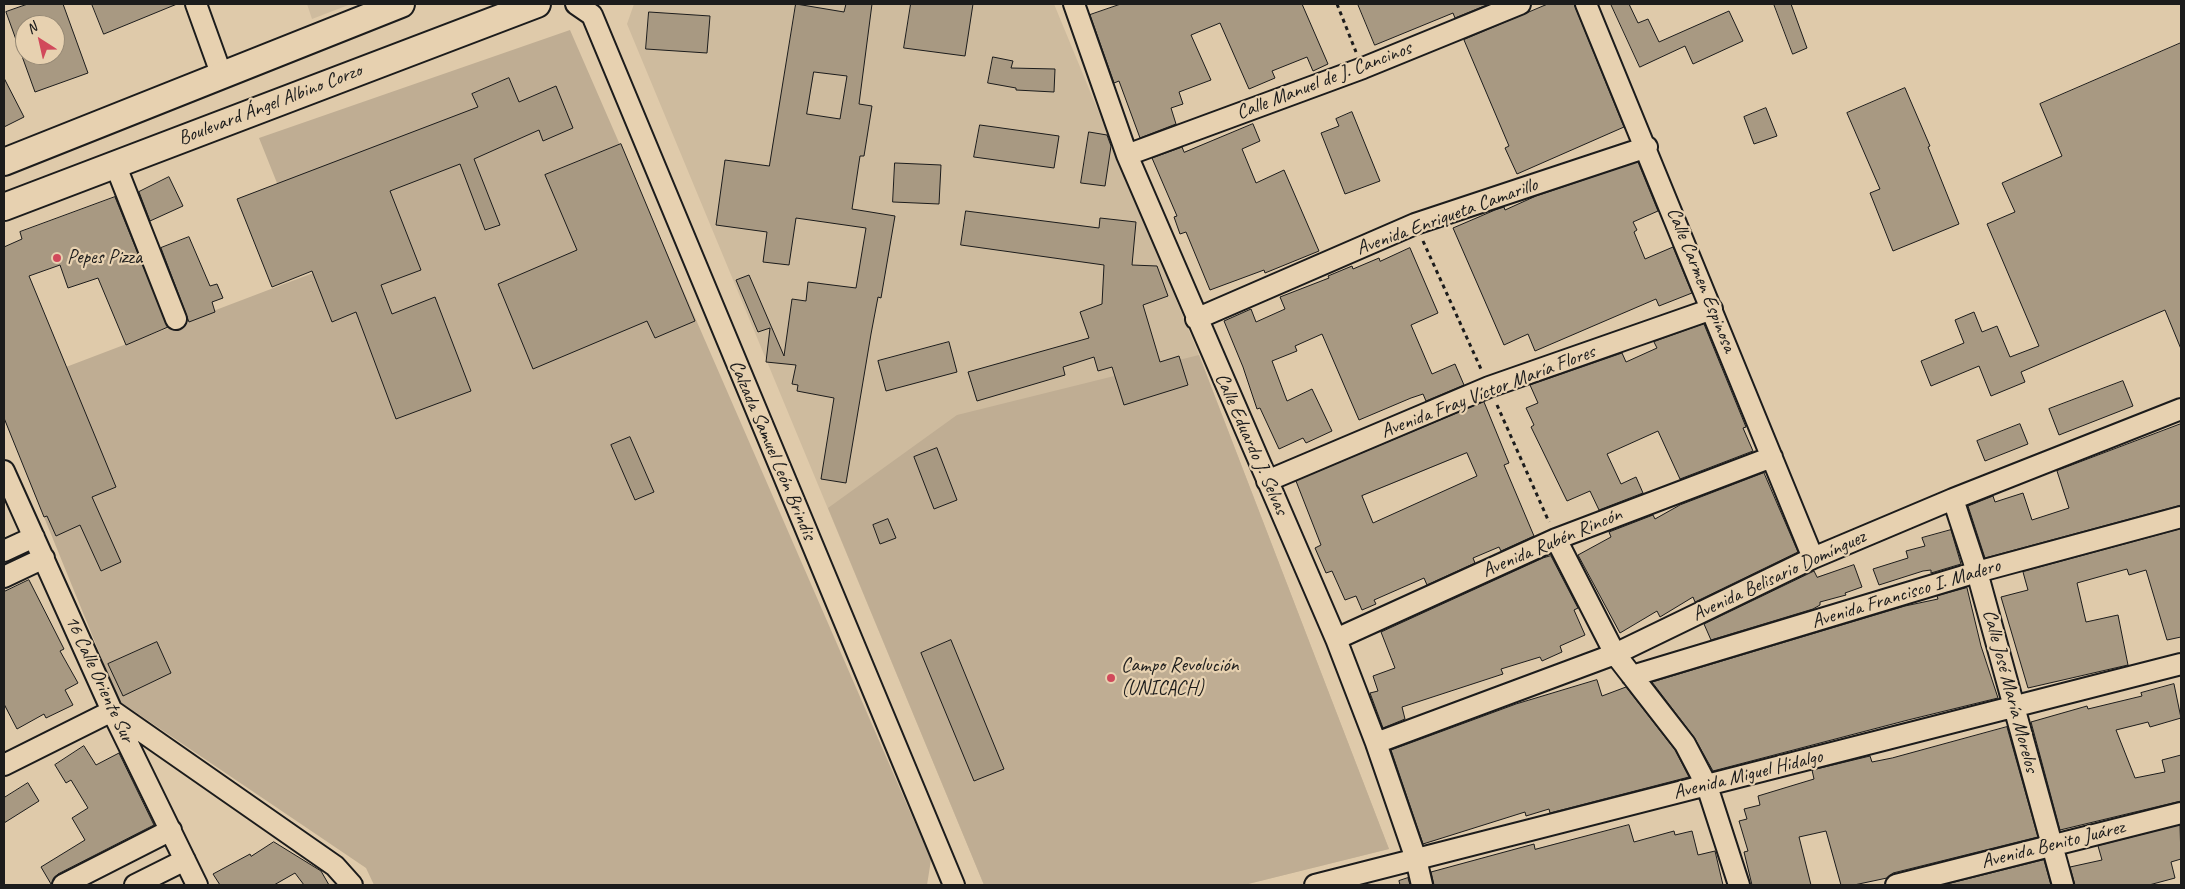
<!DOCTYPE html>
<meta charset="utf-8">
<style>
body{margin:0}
#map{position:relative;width:2185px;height:889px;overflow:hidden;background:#dfcaaa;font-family:Caveat,sans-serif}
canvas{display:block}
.frame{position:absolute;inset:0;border:5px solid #1c1c1c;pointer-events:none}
.north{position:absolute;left:15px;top:15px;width:50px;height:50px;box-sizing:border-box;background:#e7d1b0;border:1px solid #968975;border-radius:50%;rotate:325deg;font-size:14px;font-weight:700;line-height:20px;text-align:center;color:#1c1c1c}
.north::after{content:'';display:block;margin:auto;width:18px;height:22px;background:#d1495b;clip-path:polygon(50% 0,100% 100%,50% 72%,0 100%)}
</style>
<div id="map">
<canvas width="2185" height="889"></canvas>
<div class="frame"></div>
<div class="north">N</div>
</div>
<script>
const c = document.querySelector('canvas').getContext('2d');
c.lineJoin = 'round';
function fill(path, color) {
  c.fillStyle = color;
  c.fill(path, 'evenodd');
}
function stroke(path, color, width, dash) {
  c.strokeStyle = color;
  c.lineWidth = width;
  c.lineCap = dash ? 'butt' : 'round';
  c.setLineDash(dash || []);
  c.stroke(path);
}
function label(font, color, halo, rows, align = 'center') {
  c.font = font + ' Caveat,sans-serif';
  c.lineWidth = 4.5;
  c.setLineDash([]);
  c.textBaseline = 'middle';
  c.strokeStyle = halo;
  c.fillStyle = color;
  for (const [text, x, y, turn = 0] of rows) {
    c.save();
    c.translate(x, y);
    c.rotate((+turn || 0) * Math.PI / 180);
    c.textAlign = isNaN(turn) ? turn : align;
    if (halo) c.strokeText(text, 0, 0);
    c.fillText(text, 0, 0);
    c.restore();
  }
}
fill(new Path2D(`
 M 307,4 L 351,4 L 312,19 Z
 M 634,4 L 1054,4 L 1199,355 L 1389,849 L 1244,885 L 984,885 L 627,24 Z`), '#cebb9e');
fill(new Path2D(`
 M 570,30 L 931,860 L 927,885 L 374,885 L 366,868 L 119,701 L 44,517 L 115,487 L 66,367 L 313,273 L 259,138 Z
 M 1199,355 L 1389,849 L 1244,885 L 984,885 L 828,508 L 957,415 Z`), '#bfad93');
const building = new Path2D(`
 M 28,4 L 63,4 L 88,73 L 35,92 L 6,12 ZM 25,25 L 55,25 L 55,55 L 25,55 Z
 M 92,4 L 177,4 L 104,34 Z
 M 796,4 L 844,12 L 846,4 L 872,4 L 859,104 L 872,106 L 864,156 L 860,156 L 852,209 L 895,216 L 881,298 L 878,297 L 871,334 L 846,483 L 821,479 L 834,398 L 797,391 L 798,385 L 792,384 L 796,365 L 766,362 L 770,328 L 758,332 L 736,280 L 749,275 L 784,356 L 792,299 L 806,301 L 808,282 L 856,288 L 866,228 L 796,218 L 789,265 L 763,262 L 767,232 L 716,225 L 725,160 L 769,166 ZM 814,72 L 847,76 L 840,119 L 807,114 Z
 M 911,4 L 973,4 L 965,56 L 904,48 Z
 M 1121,4 L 1302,4 L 1328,64 L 1313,71 L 1307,57 L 1272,71 L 1275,78 L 1249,89 L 1220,23 L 1191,35 L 1211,80 L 1179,92 L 1183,104 L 1171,108 L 1176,124 L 1140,138 L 1119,81 L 1114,83 L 1090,15 Z
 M 1358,4 L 1489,4 L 1455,18 L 1453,13 L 1375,45 Z
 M 1548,4 L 1574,4 L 1624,127 L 1517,174 L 1505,148 L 1509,146 L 1464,40 Z
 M 1611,4 L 1629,4 L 1638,23 L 1648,19 L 1659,42 L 1729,11 L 1743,41 L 1693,64 L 1685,46 L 1640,67 Z
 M 1774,4 L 1791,4 L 1807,48 L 1793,54 Z
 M 649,12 L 710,16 L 707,53 L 646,49 Z
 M 2181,43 L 2181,349 L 2165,310 L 2021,372 L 2025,382 L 1991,396 L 1979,366 L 1931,386 L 1921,361 L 1964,343 L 1955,320 L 1974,312 L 1982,332 L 1997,326 L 2010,357 L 2039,346 L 1987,224 L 2015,212 L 2002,183 L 2062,156 L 2040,104 Z
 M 993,57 L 1013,61 L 1011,68 L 1055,69 L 1054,92 L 1016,90 L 1016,88 L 988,83 Z
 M 4,78 L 24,117 L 4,127 Z
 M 509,78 L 519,102 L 556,86 L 573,128 L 543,141 L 539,130 L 474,159 L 500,225 L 485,230 L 460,164 L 390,191 L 421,270 L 381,285 L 392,314 L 435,297 L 471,391 L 396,419 L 356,312 L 332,322 L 312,271 L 272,287 L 237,199 L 478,107 L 472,94 Z
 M 1905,88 L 1930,146 L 1928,147 L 1959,224 L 1893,251 L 1870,193 L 1880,189 L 1847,113 Z
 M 1766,108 L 1777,136 L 1754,144 L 1744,117 Z
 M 1352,112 L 1380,181 L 1345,194 L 1321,133 L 1339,126 L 1336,119 Z
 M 1253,124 L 1260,141 L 1242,149 L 1256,183 L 1284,170 L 1319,251 L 1265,273 L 1264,270 L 1210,290 L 1186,232 L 1180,234 L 1174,217 L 1177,216 L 1152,158 L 1182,147 L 1184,152 Z
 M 980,125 L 1059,136 L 1054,168 L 974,157 Z
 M 1089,132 L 1107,135 L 1111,146 L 1105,186 L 1081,183 Z
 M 621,144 L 695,321 L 655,338 L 647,321 L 533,369 L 498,284 L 577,250 L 545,175 Z
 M 1638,162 L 1658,211 L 1633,222 L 1637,230 L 1634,232 L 1645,259 L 1673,247 L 1692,293 L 1659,306 L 1656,299 L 1535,351 L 1528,334 L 1504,345 L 1453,228 L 1495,210 L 1504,207 L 1505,210 L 1536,196 Z
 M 895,163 L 941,165 L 939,204 L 893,202 Z
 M 169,177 L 183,206 L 150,221 L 139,192 Z
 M 115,197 L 168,327 L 126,345 L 98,278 L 68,288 L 60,265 L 29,276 L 116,487 L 92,497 L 121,562 L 101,571 L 80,525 L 56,536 L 47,516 L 44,517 L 4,418 L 4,247 L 22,239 L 20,232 Z
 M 966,211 L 1099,228 L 1100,218 L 1136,222 L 1132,265 L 1157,266 L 1168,296 L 1143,305 L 1160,362 L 1179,356 L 1188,385 L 1124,405 L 1112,367 L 1098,371 L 1094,357 L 1063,367 L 1065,375 L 977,401 L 968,372 L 1089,338 L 1080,312 L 1102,304 L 1104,265 L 961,245 Z
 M 189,237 L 210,286 L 217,284 L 223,298 L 212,302 L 215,312 L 189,322 L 161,248 Z
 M 1410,248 L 1438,313 L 1411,325 L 1432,374 L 1455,364 L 1464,385 L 1426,401 L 1423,394 L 1411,398 L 1359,420 L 1322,334 L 1295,346 L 1297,351 L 1272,361 L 1287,401 L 1312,389 L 1332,431 L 1306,443 L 1303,438 L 1279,449 L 1260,408 L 1257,409 L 1243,367 L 1224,321 L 1251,309 L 1256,322 L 1285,309 L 1280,297 L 1329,278 L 1328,276 L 1352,266 L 1353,269 L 1379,258 L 1380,261 Z
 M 1704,324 L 1746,427 L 1743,428 L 1753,451 L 1680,479 L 1658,431 L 1607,454 L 1621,484 L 1636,477 L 1643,493 L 1599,510 L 1590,491 L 1567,501 L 1531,427 L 1534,425 L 1526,408 L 1538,403 L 1530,385 L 1622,353 L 1626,362 L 1657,348 L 1654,342 Z
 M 949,342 L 957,372 L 886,391 L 878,361 Z
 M 2123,381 L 2133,406 L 2059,435 L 2049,409 Z
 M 1484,402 L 1509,463 L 1504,465 L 1534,536 L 1501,551 L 1499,547 L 1473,558 L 1475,563 L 1427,585 L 1424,578 L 1374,600 L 1376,604 L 1362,610 L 1356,596 L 1345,600 L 1332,571 L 1326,573 L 1315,548 L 1321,545 L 1296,481 ZM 1467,453 L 1477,476 L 1373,523 L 1362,496 Z
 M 2020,424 L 2028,444 L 1985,461 L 1977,441 Z
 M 2181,424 L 2181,505 L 1985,558 L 1968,506 L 1993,496 L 1995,502 L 2023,493 L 2032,520 L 2069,508 L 2057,471 Z
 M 630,437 L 654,492 L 635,500 L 611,445 Z
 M 937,448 L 957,500 L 934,509 L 914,457 Z
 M 1764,473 L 1798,552 L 1695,602 L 1693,597 L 1660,617 L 1657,611 L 1620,633 L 1578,555 L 1611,537 L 1609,532 L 1653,515 L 1655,519 L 1680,505 Z
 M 888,519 L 896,538 L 880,544 L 873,525 Z
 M 2181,529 L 2181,637 L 2167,640 L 2146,570 L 2129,575 L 2127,569 L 2077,583 L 2086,622 L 2118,615 L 2128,665 L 2028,688 L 2001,597 L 2028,590 L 2023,572 Z
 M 1951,530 L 1961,564 L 1931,573 L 1931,570 L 1923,571 L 1879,585 L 1873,569 L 1908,558 L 1906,551 L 1925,546 L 1922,538 Z
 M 1551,556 L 1578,608 L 1574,610 L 1585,635 L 1560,646 L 1562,652 L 1542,661 L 1540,657 L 1501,669 L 1503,674 L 1402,707 L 1405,719 L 1383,728 L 1370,693 L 1378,691 L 1373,676 L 1395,668 L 1381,632 L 1543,558 Z
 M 1854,565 L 1862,587 L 1845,593 L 1846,595 L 1820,602 L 1820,605 L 1813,609 L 1711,640 L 1704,624 L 1814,571 L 1817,577 Z
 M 29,580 L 64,649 L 60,651 L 78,683 L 65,690 L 73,705 L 46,718 L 44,714 L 17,729 L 4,704 L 4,592 Z
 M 1967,588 L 1981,646 L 1998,698 L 1908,720 L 1713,771 L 1694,737 L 1652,682 L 1905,606 L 1938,599 L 1937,596 Z
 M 951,640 L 1004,769 L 974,781 L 921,653 Z
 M 157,642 L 171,673 L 123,696 L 108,664 Z
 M 1597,680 L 1602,696 L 1626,687 L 1675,750 L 1689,777 L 1550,813 L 1549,809 L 1526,816 L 1525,812 L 1423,844 L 1391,750 L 1516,704 Z
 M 2174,684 L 2181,718 L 2150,727 L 2148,722 L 2116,730 L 2135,778 L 2165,772 L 2162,760 L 2181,755 L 2181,801 L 2060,830 L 2031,722 L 2087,706 L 2088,709 L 2142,696 L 2141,693 Z
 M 2007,727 L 2038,837 L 1893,873 L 1887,878 L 1854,885 L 1841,885 L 1826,831 L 1799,837 L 1811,885 L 1752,885 L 1744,852 L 1748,851 L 1739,821 L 1747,819 L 1744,809 L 1760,805 L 1758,796 L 1814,779 L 1812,770 L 1870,756 L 1872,762 L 1892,758 Z
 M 84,746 L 96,765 L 119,753 L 154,825 L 58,874 L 51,884 L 41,867 L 85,840 L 72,818 L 88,808 L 71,780 L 66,783 L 55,765 Z
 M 28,783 L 39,801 L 4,823 L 4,798 Z
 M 1629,825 L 1634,842 L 1674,831 L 1675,835 L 1692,831 L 1698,855 L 1715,851 L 1723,885 L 1434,885 L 1431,872 L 1534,844 L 1535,849 Z
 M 2180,825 L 2181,859 L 2171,862 L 2175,878 L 2149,885 L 2075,885 L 2070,867 L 2102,860 L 2098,846 Z
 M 274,842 L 321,871 L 329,885 L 304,885 L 295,873 L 274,885 L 220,885 L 213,874 L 250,854 L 251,856 Z
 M 2044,860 L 2051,885 L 1943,885 Z
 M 1408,878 L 1410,885 L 1400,885 L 1399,881 Z`);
fill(building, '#a89982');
stroke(building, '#1c1c1c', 1);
const minor = new Path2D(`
 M 196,4 L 222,76
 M 576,4 L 592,15 L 954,885
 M 1074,4 L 1127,155 L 1336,639 L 1376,743 L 1416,859 L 1422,885
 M 1586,4 L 1813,558
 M 1127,155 L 1363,68 L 1520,4
 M 115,164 L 176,319
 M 1196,319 L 1415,224 L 1647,147
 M 4,471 L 112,711 L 197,885
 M 1267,481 L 1489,387 L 1712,309
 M 1953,499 L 1977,572 L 2063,885
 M 1556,539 L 1615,654 L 1685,744 L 1707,786 L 1739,885
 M 4,551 L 34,537
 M 4,577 L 44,558
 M 1336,639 L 1556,539 L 1772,457
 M 1632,676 L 1977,572 L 2181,517
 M 114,712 L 335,866 L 352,885
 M 1376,743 L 1615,654 L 1813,558 L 1953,499 L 2181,409
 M 4,765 L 112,711
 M 63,885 L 171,830
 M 135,885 L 185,860
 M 1315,885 L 2181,664
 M 1896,885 L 2181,813`);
const major = new Path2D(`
 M 4,162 L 401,4
 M 4,207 L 537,4`);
stroke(minor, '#1c1c1c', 24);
stroke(major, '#1c1c1c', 30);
stroke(new Path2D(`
 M 1337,4 L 1356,52
 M 1423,241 L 1481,369
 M 1497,405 L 1549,522`), '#1c1c1c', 3, [4, 4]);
stroke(minor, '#e7d1b0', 20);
stroke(major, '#e7d1b0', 26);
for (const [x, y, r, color] of [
 [57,258,5,"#d1495b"],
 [1111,678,5,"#d1495b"]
]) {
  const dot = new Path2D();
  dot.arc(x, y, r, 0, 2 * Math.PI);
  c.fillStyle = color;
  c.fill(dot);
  stroke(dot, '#e7d1b0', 2);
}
label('20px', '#1c1c1c', '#e7d1b0', [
 ["Calle Manuel de J. Cancinos",1324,81,-21],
 ["Boulevard Ángel Albino Corzo",270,105,-21],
 ["Avenida Enriqueta Camarillo",1447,217,-20],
 ["Calle Carmen Espinosa",1701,280,68],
 ["Avenida Fray Víctor María Flores",1488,392,-21],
 ["Calle Eduardo J. Selvas",1251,444,66],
 ["Calzada Samuel León Brindis",772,450,67],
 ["Avenida Rubén Rincón",1552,543,-23],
 ["Avenida Belisario Domínguez",1779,576,-25],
 ["Avenida Francisco I. Madero",1906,594,-17],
 ["16 Calle Oriente Sur",99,679,65],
 ["Calle José María Morelos",2010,691,75],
 ["Avenida Miguel Hidalgo",1748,775,-14],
 ["Avenida Benito Juárez",2053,845,-14]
]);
label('20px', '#1c1c1c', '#e7d1b0', [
 ["Pepes Pizza",67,258],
 ["Campo Revolución",1121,666],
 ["(UNICACH)",1121,689]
], 'left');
</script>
